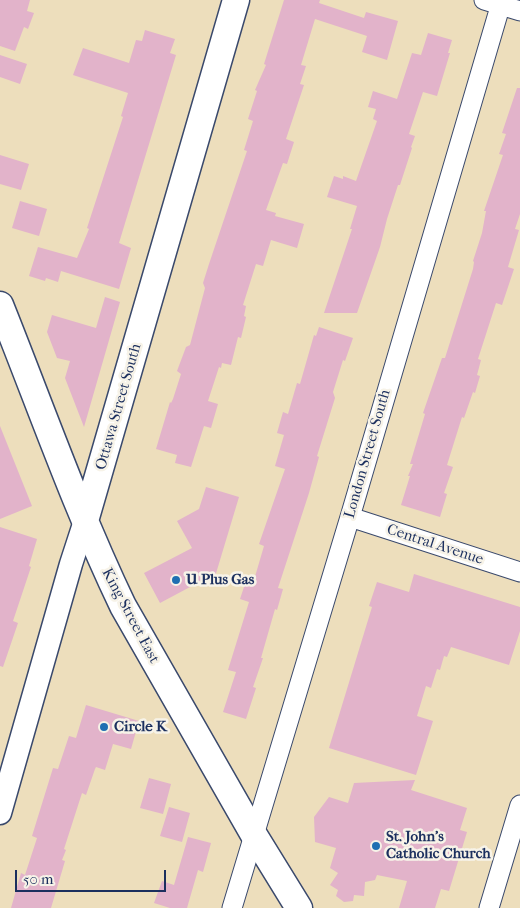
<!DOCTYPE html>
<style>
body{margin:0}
#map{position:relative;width:520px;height:908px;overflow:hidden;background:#eddebc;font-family:"IM FELL French Canon",serif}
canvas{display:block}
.scale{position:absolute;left:15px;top:870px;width:151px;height:22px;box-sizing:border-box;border:2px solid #1b2f5e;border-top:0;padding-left:6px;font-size:15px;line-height:18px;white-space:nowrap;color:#1b2f5e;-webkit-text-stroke:4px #f7f3e8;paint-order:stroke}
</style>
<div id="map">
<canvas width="520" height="908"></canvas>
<div class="scale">50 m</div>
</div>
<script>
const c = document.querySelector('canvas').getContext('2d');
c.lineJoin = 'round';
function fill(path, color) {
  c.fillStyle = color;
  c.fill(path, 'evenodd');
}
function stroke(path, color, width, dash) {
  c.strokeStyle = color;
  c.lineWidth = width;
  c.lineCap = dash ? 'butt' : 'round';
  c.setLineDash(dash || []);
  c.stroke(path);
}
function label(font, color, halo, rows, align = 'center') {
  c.font = font + ' "IM FELL French Canon",serif';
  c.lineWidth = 5;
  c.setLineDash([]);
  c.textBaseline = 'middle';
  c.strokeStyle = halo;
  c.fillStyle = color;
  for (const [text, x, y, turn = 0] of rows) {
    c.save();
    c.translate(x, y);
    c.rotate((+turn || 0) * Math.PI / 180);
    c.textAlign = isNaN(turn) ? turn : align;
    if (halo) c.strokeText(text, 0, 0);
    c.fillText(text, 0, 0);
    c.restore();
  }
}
fill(new Path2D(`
 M 0,0 L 30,0 L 27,11 L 34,13 L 28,29 L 24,27 L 15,51 L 0,46 Z
 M 284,0 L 320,0 L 319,3 L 364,18 L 366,12 L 398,21 L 387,60 L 362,52 L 367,36 L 315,19 L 301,65 L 306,66 L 300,84 L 304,85 L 286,139 L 294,142 L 287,164 L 283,163 L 266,210 L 276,213 L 275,216 L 304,224 L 297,248 L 271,240 L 263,266 L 256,264 L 243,305 L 246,306 L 244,316 L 246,317 L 241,338 L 238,337 L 231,365 L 222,363 L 221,368 L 219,367 L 208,401 L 218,404 L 211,428 L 204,426 L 191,467 L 175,463 L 177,455 L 156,449 L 170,402 L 171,403 L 173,399 L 181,374 L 177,371 L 186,347 L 190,345 L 205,288 L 203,283 L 209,264 L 247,151 L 244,150 L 253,121 L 248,119 L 257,91 L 255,90 L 266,65 L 264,64 Z
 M 145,30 L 175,39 L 170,53 L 176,55 L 119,243 L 131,248 L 119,289 L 61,271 L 58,282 L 46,278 L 45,281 L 29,276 L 38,247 L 77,258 L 89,229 L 87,228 L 123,117 L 121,116 L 128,93 L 73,75 L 83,48 L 129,63 L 136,40 L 142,41 Z
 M 428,33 L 452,40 L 448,53 L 450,53 L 437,96 L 423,92 L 409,134 L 415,136 L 411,147 L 412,148 L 400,185 L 398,185 L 387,219 L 380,247 L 357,313 L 324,313 L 352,229 L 350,229 L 357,206 L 327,197 L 334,176 L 343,179 L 343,176 L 356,181 L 377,121 L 373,119 L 376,109 L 368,107 L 373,91 L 397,99 L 412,53 L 421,55 Z
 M 0,55 L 27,64 L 20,84 L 0,77 Z
 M 517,88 L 520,88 L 520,214 L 515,229 L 519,230 L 508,267 L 514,269 L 502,305 L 496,303 L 478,359 L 481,360 L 477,375 L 480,376 L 475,393 L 473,392 L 464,418 L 462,417 L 447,465 L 453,467 L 444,493 L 447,494 L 440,517 L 401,505 L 410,476 L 408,476 L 413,464 L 410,464 L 425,414 L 423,413 L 442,358 L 445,358 L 473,269 L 474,262 L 473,261 L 482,233 L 486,211 L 484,211 L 503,155 L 499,154 L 506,134 L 502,133 Z
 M 0,155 L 29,164 L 21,190 L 0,184 Z
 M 20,201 L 47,209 L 39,236 L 12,228 Z
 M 105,297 L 120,302 L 84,427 L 65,378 L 70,361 L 57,358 L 47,332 L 52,315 L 96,328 Z
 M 319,327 L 353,338 L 345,361 L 343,360 L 333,392 L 335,398 L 317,456 L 319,457 L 309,493 L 278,588 L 283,589 L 277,610 L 275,609 L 261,658 L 263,658 L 253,687 L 256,688 L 246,719 L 223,712 L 236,672 L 228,670 L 249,602 L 240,599 L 247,578 L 254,580 L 264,546 L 259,544 L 285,469 L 275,466 L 284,435 L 277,433 L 283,412 L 288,414 L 297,383 L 300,384 L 314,335 L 316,336 Z
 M 0,426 L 32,506 L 0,519 Z
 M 206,487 L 239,497 L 214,580 L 207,578 L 160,603 L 144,573 L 192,548 L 177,521 L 199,509 Z
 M 0,527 L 37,539 L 29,566 L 31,567 L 13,621 L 18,623 L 3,667 L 0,666 Z
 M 414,574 L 520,607 L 520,631 L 509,665 L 451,647 L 447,657 L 444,656 L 440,670 L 437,669 L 431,688 L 426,686 L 417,716 L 433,721 L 416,775 L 329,748 L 372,607 L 369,606 L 377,582 L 409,592 Z
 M 86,705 L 139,721 L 131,749 L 113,744 L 105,770 L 96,767 L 95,769 L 86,795 L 82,793 L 64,849 L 66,850 L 62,860 L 65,861 L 51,908 L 11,908 L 21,873 L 25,875 L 37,838 L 32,836 L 53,768 L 58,769 L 69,736 L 76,738 Z
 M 149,778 L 171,784 L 163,814 L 140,808 Z
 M 415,780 L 411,790 L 467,808 L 460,830 L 467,832 L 449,891 L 441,889 L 435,908 L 399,908 L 407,881 L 377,875 L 375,880 L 365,882 L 364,896 L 354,895 L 353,901 L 344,902 L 336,896 L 338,890 L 330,885 L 338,873 L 330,868 L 336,848 L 315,842 L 314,817 L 329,797 L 348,803 L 354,783 Z
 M 169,807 L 190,813 L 182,842 L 160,836 Z
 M 188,837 L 211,843 L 203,872 L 198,870 L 187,908 L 170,908 L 154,903 L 162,881 L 174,885 Z`), '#e2b3ca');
const minor = new Path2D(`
 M 484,0 L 520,11
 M 350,517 L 520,572
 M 232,908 L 350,517 L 502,0
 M 489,908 L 520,805`);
const tertiary = new Path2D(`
 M 0,813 L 71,564 L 85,521`);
const secondary = new Path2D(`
 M 0,305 C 40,405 76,508 123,606 L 254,835 L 299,908
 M 85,521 L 236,0`);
stroke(minor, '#3a496c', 21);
stroke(tertiary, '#3a496c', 25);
stroke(secondary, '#3a496c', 29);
stroke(minor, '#fff', 19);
stroke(tertiary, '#fff', 22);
stroke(secondary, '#fff', 26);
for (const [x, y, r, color] of [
 [176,580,5,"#1f6fb2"],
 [104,727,5,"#1f6fb2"],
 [376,846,5,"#1f6fb2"]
]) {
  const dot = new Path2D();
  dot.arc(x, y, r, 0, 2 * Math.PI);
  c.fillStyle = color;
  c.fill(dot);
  stroke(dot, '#f7f3e8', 2);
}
label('15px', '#1b2f5e', '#f7f3e8', [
 ["Ottawa Street South",119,407,-74],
 ["London Street South",368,454,-74],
 ["Central Avenue",435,545,18],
 ["King Street East",130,616,62]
]);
label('bold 15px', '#1b2f5e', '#f7f3e8', [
 ["U Plus Gas",186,580],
 ["Circle K",114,727],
 ["St. John's",386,837],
 ["Catholic Church",386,854]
], 'left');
</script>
